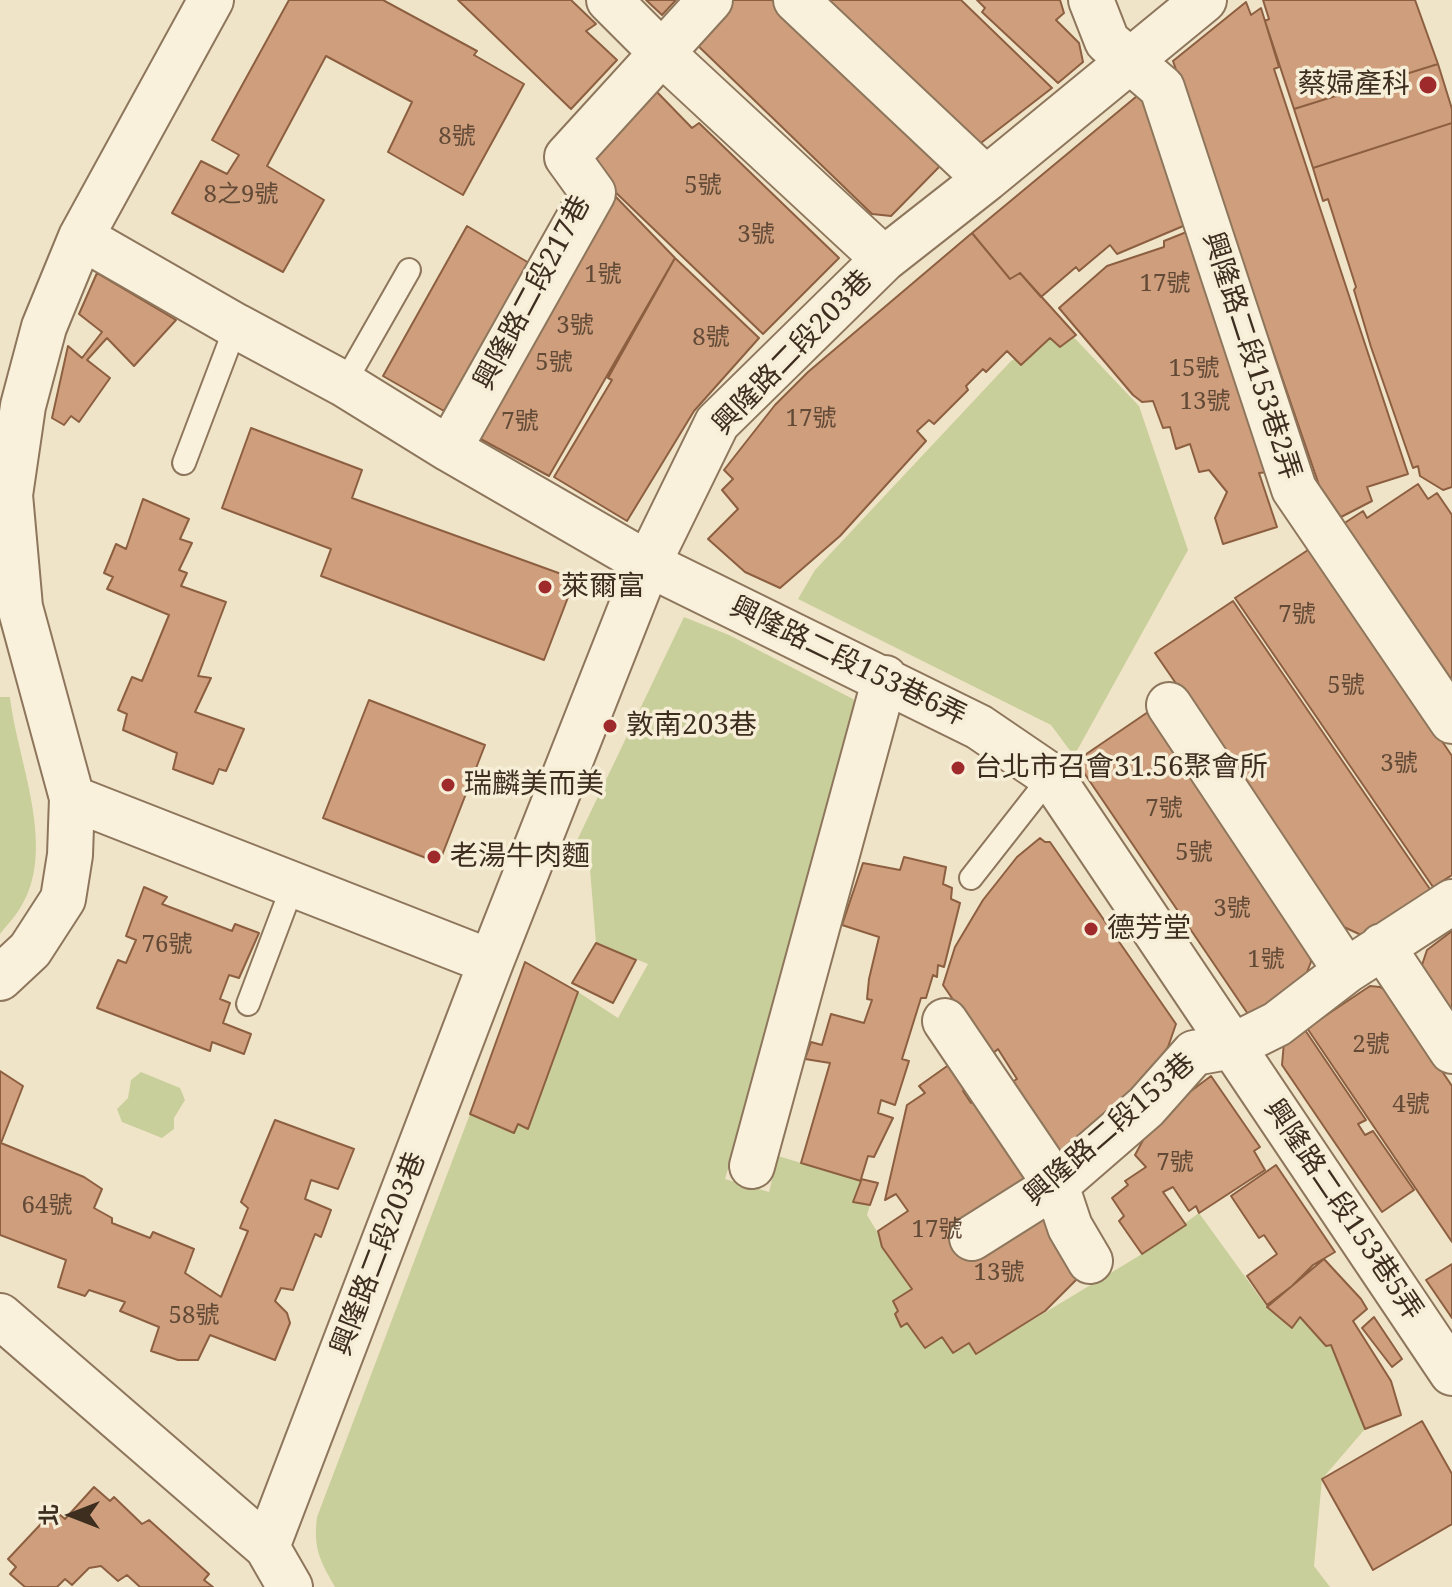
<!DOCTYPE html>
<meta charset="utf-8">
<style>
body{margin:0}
#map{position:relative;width:1452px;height:1587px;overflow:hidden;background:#f0e4c8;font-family:"Noto Serif","Noto Sans TC",serif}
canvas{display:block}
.north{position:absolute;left:32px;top:1475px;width:80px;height:80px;-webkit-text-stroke:6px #f7eed8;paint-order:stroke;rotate:270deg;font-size:22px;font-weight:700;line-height:32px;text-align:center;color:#3d2e20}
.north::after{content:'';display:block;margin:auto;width:28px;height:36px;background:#3d2e20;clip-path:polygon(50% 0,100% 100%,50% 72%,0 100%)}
</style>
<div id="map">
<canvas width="1452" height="1587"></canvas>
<div class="north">北</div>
</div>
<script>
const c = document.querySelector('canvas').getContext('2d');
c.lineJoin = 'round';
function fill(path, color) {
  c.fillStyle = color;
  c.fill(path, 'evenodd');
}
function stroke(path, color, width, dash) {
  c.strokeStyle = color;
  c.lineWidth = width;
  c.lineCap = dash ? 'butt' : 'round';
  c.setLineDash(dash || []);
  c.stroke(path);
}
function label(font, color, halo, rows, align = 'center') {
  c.font = font + ' "Noto Serif","Noto Sans TC",serif';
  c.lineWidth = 7;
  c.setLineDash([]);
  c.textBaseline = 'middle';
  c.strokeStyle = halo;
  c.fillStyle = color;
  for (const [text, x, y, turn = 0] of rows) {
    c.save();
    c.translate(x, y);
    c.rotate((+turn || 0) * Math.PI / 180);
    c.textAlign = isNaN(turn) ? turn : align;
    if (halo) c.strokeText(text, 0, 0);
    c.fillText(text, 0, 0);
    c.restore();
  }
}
fill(new Path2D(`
 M 1065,328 L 1139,406 L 1188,550 L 1074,756 L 1051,725 L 798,599 L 815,570 L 1011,361 Z
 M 684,617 L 729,635 L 853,699 L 861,708 L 842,784 L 725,1179 L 769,1192 L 778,1156 L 861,1181 L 853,1202 L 870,1205 L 867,1215 L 912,1289 L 893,1301 L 898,1311 L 895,1315 L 901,1326 L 907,1323 L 942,1337 L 953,1353 L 969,1343 L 976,1354 L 1142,1254 L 1199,1213 L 1267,1307 L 1291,1327 L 1300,1317 L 1331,1345 L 1365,1429 L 1322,1479 L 1314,1566 L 1330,1587 L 335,1587 C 320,1561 313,1548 317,1517 L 470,1114 L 513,1133 L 578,992 L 618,1018 L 648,964 L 596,943 L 590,869 L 570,855 Z
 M 0,697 L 10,697 C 17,761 59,850 19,910 C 14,918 6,926 0,934 Z
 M 141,1072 L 180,1088 L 185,1100 L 174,1118 L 174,1129 L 162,1138 L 122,1122 L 117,1109 L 128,1098 L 131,1080 Z`), '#c9cf9b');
const building = new Path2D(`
 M 289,0 L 383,0 L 477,51 L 474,55 L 524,84 L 463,195 L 388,152 L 412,102 L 326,56 L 267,166 L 324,200 L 283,272 L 172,213 L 201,161 L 227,174 L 239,155 L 212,140 Z
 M 458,0 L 571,0 L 596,24 L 586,31 L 617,60 L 571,109 Z
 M 646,0 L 676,0 L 662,15 Z
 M 731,0 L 772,0 L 940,166 L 891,216 L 872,214 L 691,39 Z
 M 825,0 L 961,0 L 1052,88 L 977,146 Z
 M 977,0 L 1060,0 L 1064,13 L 1056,20 L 1079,43 L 1083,62 L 1058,83 L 982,12 L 985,8 Z
 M 1263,0 L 1415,0 L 1438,64 L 1294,109 L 1265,21 L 1269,19 Z
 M 1246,2 L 1251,15 L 1261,8 L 1279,67 L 1274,69 L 1408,474 L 1367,487 L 1372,501 L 1341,517 L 1319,485 L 1173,61 Z
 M 1438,64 L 1452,109 L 1452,123 L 1313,168 L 1294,109 Z
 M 655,90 L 692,128 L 699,123 L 839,258 L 763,334 L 584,162 Z
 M 1143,91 L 1188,224 L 1117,254 L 1110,245 L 1079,271 L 1076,267 L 1041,297 L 1020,273 L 1010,279 L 972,233 Z
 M 1452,123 L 1452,487 L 1443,490 L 1420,476 L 1418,466 L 1413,468 L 1371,347 L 1354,290 L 1356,287 L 1328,199 L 1323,201 L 1313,168 Z
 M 614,195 L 675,258 L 549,476 L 477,437 Z
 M 467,226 L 529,263 L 444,411 L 383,376 Z
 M 1189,231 L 1269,472 L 1259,473 L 1277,527 L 1223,544 L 1215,518 L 1227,492 L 1209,470 L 1199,472 L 1190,444 L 1176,449 L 1170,427 L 1163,428 L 1153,401 L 1142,402 L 1133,395 L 1059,308 L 1107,266 L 1164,247 L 1164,241 Z
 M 972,233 L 1010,279 L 1020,273 L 1076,335 L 1060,347 L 1050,338 L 1021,365 L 1007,351 L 986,372 L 983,369 L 966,386 L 968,390 L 934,424 L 929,420 L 917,431 L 926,441 L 840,536 L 780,588 L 745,572 L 708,539 L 738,509 L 722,490 L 733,479 L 724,470 L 775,405 L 808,372 Z
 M 675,258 L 759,338 L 694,411 L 627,521 L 554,477 L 612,380 L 608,378 Z
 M 97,273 L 176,320 L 134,366 L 107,338 L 87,360 L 110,378 L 79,422 L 71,416 L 64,425 L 52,418 L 68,346 L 82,358 L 102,332 L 79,314 Z
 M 251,428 L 362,470 L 352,498 L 575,579 L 544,660 L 321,576 L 331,549 L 222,508 Z
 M 1418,484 L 1428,499 L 1437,493 L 1452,515 L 1452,681 L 1343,524 L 1363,511 L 1367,518 Z
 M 143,499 L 189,519 L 180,539 L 192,543 L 179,570 L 187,573 L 181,586 L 226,602 L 198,676 L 211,678 L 195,712 L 244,729 L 226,771 L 219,769 L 213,784 L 173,769 L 177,753 L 123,730 L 127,714 L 118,710 L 132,677 L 142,681 L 169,615 L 107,589 L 113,577 L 104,573 L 116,544 L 126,549 Z
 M 1311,548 L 1452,756 L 1452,875 L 1433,887 L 1235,598 Z
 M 1233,601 L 1434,895 L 1372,935 L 1359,934 L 1344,927 L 1155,653 Z
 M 369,700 L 485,745 L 439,863 L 323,818 Z
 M 1148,712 L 1310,951 L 1311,962 L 1303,982 L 1250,1017 L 1076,761 Z
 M 1040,838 L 1045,842 L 1050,842 L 1176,1024 L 1168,1047 L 1102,1135 L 1058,1162 L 1012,1082 L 1017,1079 L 998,1049 L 991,1055 L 943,985 L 955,947 L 983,900 L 1017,857 Z
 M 904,857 L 946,867 L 943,884 L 952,888 L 951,899 L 960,903 L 944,967 L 938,965 L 937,977 L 933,975 L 926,998 L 921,998 L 902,1059 L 909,1061 L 895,1105 L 881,1100 L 878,1113 L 893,1118 L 874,1157 L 868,1156 L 861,1179 L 878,1183 L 870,1205 L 853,1202 L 861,1181 L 801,1163 L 830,1063 L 805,1059 L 811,1042 L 822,1045 L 831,1014 L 864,1023 L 872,1000 L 867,999 L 869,979 L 879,937 L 842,925 L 863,863 L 900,870 Z
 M 144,887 L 167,897 L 162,904 L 232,931 L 235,924 L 259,933 L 239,978 L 229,975 L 220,999 L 230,1003 L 223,1023 L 251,1034 L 244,1054 L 212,1042 L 210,1051 L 97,1008 L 118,960 L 126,963 L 136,940 L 126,936 Z
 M 1452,931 L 1452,1018 L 1420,971 L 1427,950 Z
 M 596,943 L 636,960 L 613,1003 L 572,983 Z
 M 525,962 L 578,992 L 528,1129 L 518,1124 L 514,1133 L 470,1114 Z
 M 1370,986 L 1380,987 L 1388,992 L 1452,1086 L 1452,1242 L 1307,1028 Z
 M 1305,1030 L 1366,1120 L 1358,1124 L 1365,1135 L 1373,1131 L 1414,1190 L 1382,1212 L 1282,1065 L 1284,1042 Z
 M 950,1064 L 968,1087 L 963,1091 L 971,1103 L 973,1101 L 1031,1182 L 1085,1271 L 1045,1311 L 976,1354 L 969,1343 L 953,1353 L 942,1337 L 925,1348 L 907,1323 L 901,1327 L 895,1314 L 898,1311 L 893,1301 L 912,1289 L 882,1247 L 878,1231 L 908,1211 L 896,1194 L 885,1200 L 907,1105 L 925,1093 L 919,1086 Z
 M 0,1071 L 23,1086 L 1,1143 L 84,1177 L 102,1189 L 94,1208 L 112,1218 L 112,1223 L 150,1238 L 153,1232 L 194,1249 L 185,1273 L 221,1297 L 248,1231 L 240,1228 L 248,1208 L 241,1202 L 275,1120 L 354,1149 L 338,1189 L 311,1180 L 305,1199 L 331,1210 L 321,1237 L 315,1234 L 293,1290 L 281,1288 L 275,1301 L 287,1313 L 290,1323 L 275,1360 L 210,1335 L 198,1360 L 178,1360 L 151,1351 L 159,1327 L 120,1311 L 125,1302 L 89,1290 L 85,1296 L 58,1287 L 66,1260 L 0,1235 Z
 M 1211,1076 L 1260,1147 L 1254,1151 L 1265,1170 L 1199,1213 L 1196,1206 L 1189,1211 L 1173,1187 L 1163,1192 L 1186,1225 L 1142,1254 L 1119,1221 L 1124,1216 L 1112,1198 L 1128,1185 L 1125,1181 L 1146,1167 L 1135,1155 L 1155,1118 Z
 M 1276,1165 L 1335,1252 L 1313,1265 L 1292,1286 L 1267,1305 L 1247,1276 L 1277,1254 L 1264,1235 L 1259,1238 L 1231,1196 Z
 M 1324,1259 L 1361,1299 L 1367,1309 L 1353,1321 L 1391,1381 L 1401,1415 L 1365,1429 L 1331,1345 L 1326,1346 L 1300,1317 L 1292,1328 L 1267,1307 Z
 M 1452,1264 L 1452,1318 L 1426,1280 Z
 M 1374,1317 L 1402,1359 L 1392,1367 L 1362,1328 Z
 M 1422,1421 L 1452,1474 L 1452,1524 L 1373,1570 L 1322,1479 Z
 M 94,1487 L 110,1501 L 114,1497 L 142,1524 L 149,1520 L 209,1574 L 204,1580 L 213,1587 L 140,1587 L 127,1575 L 118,1581 L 101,1566 L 89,1568 L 72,1585 L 65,1579 L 57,1587 L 25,1587 L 10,1574 L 16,1567 L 8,1559 L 54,1510 L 65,1519 Z`);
fill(building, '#cf9f7d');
stroke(building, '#8d5f41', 2);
const lane = new Path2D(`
 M 344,384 L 409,270
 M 184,463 L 236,326
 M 971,878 L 1051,776
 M 248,1004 L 293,885`);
const street = new Path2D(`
 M 609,0 L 663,54 L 884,259
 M 796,0 L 986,179
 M 1091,0 L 1107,41 L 1162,88 L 1294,489 L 1452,721
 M 81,237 L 236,326 L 344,384 L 449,449 L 648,564 L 979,727 L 1051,776 L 1452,1373
 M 449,449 L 593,193 L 567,157 L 710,0
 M 1169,705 L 1346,971
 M 72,798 L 491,962
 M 1382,946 L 1452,1051
 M 0,978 L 30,950 L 63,899 L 70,855 L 72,798 L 20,607 L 10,495 L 23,406 L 44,327 L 81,237 L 211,0
 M 945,1021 L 1056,1185 L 1070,1227 L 1090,1261
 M 752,1166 L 885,678
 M 972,1238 L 1056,1185 L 1146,1107 L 1194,1053 L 1233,1046 L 1277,1024 L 1346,971 L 1452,902
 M 0,1316 L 267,1547
 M 290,1587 L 267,1547 L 491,962 L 648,564 L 717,423 L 884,259 L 986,179 L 1204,0`);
stroke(lane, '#8d765c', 26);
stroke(street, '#8d765c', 48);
stroke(lane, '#faf1dc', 22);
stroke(street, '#faf1dc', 44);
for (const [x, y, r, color] of [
 [1428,85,10,"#9e2a2b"],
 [545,587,8,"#9e2a2b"],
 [610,726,8,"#9e2a2b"],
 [958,768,8,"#9e2a2b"],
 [448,785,8,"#9e2a2b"],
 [434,857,8,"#9e2a2b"],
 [1091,929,8,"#9e2a2b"]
]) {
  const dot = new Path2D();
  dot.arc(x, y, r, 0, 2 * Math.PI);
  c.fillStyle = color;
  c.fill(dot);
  stroke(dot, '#f7eed8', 3);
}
label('24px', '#624a37', null, [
 ["8號",457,137],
 ["5號",703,186],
 ["8之9號",241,195],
 ["3號",756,235],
 ["1號",603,275],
 ["17號",1165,284],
 ["3號",575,326],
 ["8號",711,338],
 ["5號",554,363],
 ["15號",1194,369],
 ["13號",1205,402],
 ["17號",811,419],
 ["7號",520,422],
 ["7號",1297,615],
 ["5號",1346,686],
 ["3號",1399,764],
 ["7號",1164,809],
 ["5號",1194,853],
 ["3號",1232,909],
 ["76號",167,945],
 ["1號",1266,960],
 ["2號",1371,1045],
 ["4號",1411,1105],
 ["7號",1175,1163],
 ["64號",47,1206],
 ["17號",937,1230],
 ["13號",999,1273],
 ["58號",194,1316]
]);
label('28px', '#3d2e20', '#f7eed8', [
 ["蔡婦產科",1410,85,"right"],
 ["萊爾富",561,587],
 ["敦南203巷",626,726],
 ["台北市召會31.56聚會所",974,768],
 ["瑞麟美而美",464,785],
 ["老湯牛肉麵",450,857],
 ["德芳堂",1107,929]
], 'left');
label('28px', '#3d2e20', '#f7eed8', [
 ["興隆路二段217巷",533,293,-62],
 ["興隆路二段203巷",793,353,-46],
 ["興隆路二段153巷2弄",1251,356,72],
 ["興隆路二段153巷6弄",848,662,26],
 ["興隆路二段153巷",1110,1130,-41],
 ["興隆路二段153巷5弄",1343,1210,56],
 ["興隆路二段203巷",379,1254,-69]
]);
</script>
